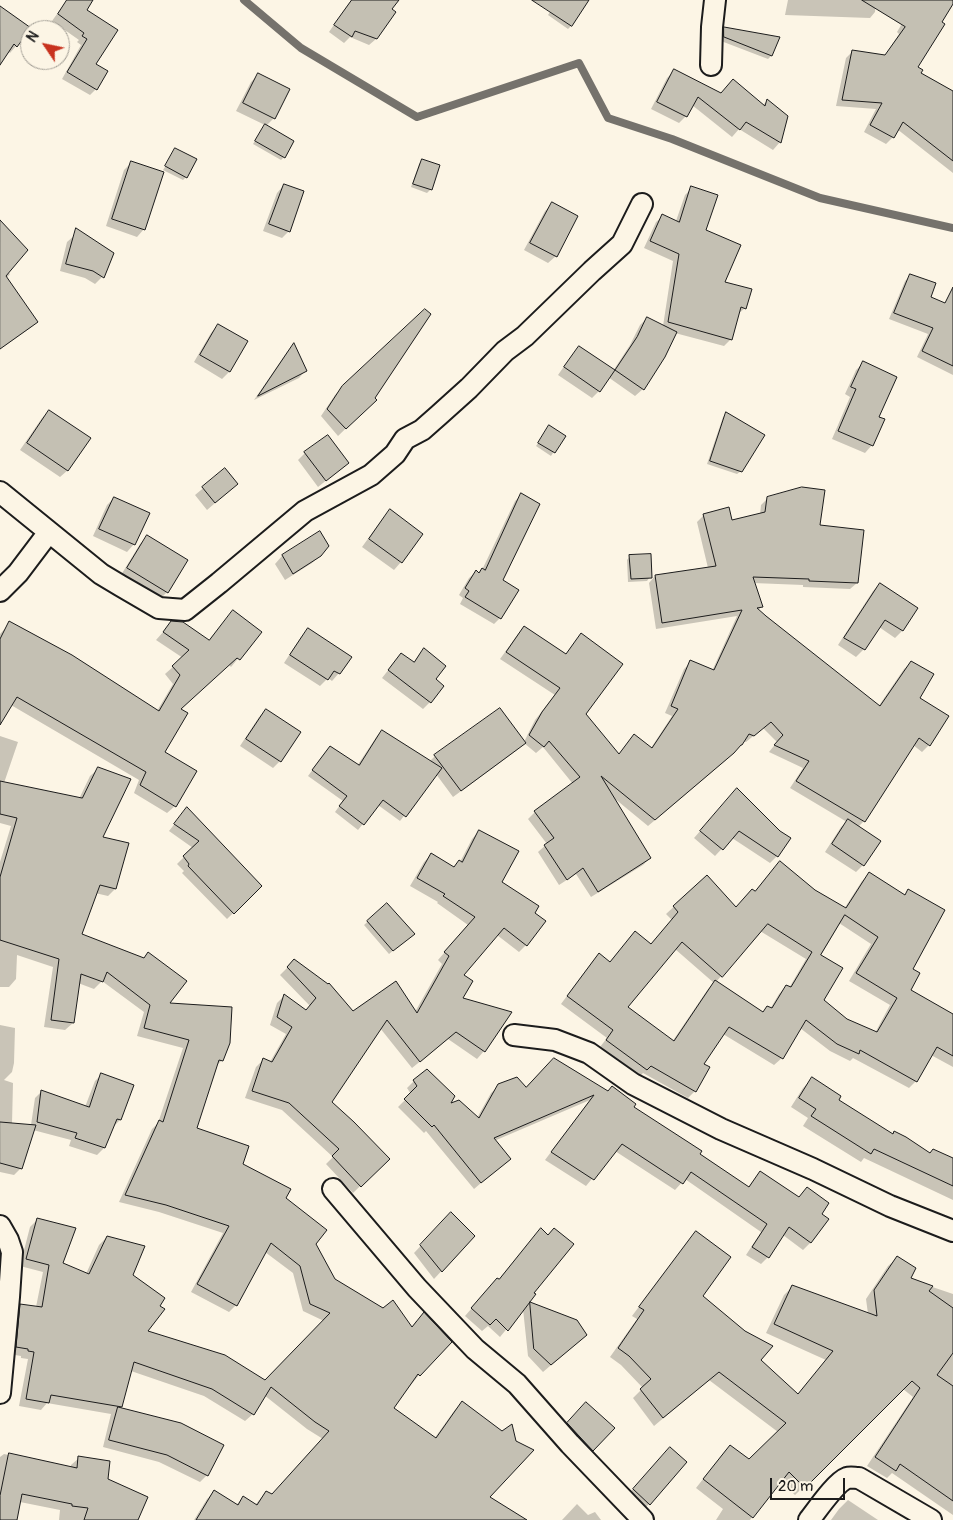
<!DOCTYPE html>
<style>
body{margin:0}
#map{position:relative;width:953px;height:1520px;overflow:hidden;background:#fcf5e5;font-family:Pangolin,sans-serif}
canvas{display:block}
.north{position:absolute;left:20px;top:20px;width:50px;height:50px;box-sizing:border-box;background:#fcf5e5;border:1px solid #a29e95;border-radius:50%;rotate:304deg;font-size:14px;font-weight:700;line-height:20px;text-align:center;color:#1c1c1c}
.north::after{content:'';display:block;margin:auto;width:18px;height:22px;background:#c8321e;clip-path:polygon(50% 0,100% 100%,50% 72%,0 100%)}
.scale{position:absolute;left:770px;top:1478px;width:75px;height:22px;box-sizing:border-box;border:2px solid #1c1c1c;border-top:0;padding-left:6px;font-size:15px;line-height:18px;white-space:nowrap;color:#1c1c1c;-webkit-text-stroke:4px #fcf5e5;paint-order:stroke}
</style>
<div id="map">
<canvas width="953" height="1520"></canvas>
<div class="north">N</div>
<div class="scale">20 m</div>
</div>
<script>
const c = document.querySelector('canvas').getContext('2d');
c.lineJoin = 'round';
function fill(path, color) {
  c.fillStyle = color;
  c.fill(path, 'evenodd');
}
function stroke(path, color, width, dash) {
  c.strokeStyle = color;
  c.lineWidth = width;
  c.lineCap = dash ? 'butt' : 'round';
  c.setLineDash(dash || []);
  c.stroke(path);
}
fill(new Path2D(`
 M 67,0 L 92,0 L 85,10 L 94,64 L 96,89 L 90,95 L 62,79 L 81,45 L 77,42 L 79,40 L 52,21 Z
 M 351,0 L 397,0 L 391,9 L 394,12 L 376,39 L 369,45 L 350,37 L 344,43 L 329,32 Z
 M 558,0 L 576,0 L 571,26 L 568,29 L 548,15 Z
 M 788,0 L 876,0 L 875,12 L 870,18 L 785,15 Z
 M 916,0 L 953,0 L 917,67 L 919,74 L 953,93 L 953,173 L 897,129 L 893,137 L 886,144 L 864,132 L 876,109 L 836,106 L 846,58 L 853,51 L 873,74 L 899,34 L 897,32 Z
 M 0,7 L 16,46 L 10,53 L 8,51 L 0,62 Z
 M 724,28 L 771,56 L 768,59 L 721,41 L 721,31 Z
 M 674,71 L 720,94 L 763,105 L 768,100 L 787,116 L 780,142 L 773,150 L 739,129 L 732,137 L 692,105 L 686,116 L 679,123 L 651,109 L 667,78 Z
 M 258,75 L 288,90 L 274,118 L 266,126 L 284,157 L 281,160 L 253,144 L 262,129 L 265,125 L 236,111 L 251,82 Z
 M 176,150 L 186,177 L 183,180 L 163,170 Z
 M 422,160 L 431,189 L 427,193 L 411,187 L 419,164 Z
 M 132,162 L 144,229 L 137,237 L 106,226 L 124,170 Z
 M 284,185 L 289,231 L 282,238 L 263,231 L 277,193 Z
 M 692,188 L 723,283 L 745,308 L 737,315 L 731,339 L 724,346 L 675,333 L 643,389 L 635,396 L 608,377 L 599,391 L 592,398 L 558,375 L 572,355 L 579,347 L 613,371 L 630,345 L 640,325 L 647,318 L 663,326 L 673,261 L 644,248 L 656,222 L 663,216 L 676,221 L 685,195 Z
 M 552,204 L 556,256 L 548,263 L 524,250 L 545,211 Z
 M 75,235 L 112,253 L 102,277 L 95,284 L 85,278 L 60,271 L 67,242 Z
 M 0,253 L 8,272 L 10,274 L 6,279 L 36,322 L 30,328 L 0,349 Z
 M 911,275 L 930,298 L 953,308 L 953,375 L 917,357 L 928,334 L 889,319 L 905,281 Z
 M 218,325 L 229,372 L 222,379 L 194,362 L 211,333 Z
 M 293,345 L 306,370 L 299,378 L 254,400 L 287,352 Z
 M 863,363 L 877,417 L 872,445 L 865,453 L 832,439 L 850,397 L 845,394 L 856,370 Z
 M 343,387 L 368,407 L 338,436 L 321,416 L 335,395 Z
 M 49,411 L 68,470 L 60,477 L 20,450 L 42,418 Z
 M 726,414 L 741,471 L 737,474 L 707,464 L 723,417 Z
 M 549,427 L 564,436 L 551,456 L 536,446 Z
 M 305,453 L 348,463 L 318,487 L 298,460 Z
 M 225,470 L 229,491 L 207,510 L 195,495 Z
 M 521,495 L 502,581 L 500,618 L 494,624 L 460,604 L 463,598 L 459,595 L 469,578 L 476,572 L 478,574 L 482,570 L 515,501 Z
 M 114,498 L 148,514 L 134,544 L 127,552 L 93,536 L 107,505 Z
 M 768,498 L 819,526 L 857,583 L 850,589 L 803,587 L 803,585 L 753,583 L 761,607 L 758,610 L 878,707 L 904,669 L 911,663 L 929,745 L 922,752 L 913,745 L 864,821 L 858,827 L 863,865 L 856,872 L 825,852 L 841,827 L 847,822 L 790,788 L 803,768 L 769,752 L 777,742 L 763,728 L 746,742 L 743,741 L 726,760 L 648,826 L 614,798 L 650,858 L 643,865 L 591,897 L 576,874 L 559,885 L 538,852 L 547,844 L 528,819 L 535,812 L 573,784 L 543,747 L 536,753 L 524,743 L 517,750 L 453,797 L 436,774 L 400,821 L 378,805 L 358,830 L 335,812 L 343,801 L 308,776 L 325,753 L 357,766 L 377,736 L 382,731 L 430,761 L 435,756 L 524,742 L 535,720 L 555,695 L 500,659 L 518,634 L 524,627 L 565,655 L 581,635 L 585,714 L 618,755 L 635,735 L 651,748 L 672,716 L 665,713 L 684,669 L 691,662 L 712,671 L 737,616 L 656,629 L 649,583 L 655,576 L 708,568 L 697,522 L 703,516 L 728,509 L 731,522 L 760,515 L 761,505 Z
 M 390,511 L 422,534 L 401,562 L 394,570 L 362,547 L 383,518 Z
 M 319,533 L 320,556 L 312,563 L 285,580 L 275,564 L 282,556 Z
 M 147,537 L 167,592 L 160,599 L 121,575 L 140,544 Z
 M 630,556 L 650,577 L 647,581 L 628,582 L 627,560 Z
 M 880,584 L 917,608 L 902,631 L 895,638 L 879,627 L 864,649 L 856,657 L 838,645 L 873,591 Z
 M 172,622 L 209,641 L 260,632 L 231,667 L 229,665 L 179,710 L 163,752 L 175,806 L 167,813 L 134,793 L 139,780 L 11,705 L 0,723 L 0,634 L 10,623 L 157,711 L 173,684 L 165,674 L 183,658 L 156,640 Z
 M 308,630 L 339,673 L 332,681 L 328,678 L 320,686 L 284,663 L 301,637 Z
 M 424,650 L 434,679 L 430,702 L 423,709 L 382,678 L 401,654 L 413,663 Z
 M 266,710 L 280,761 L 273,768 L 240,746 L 259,717 Z
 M 0,736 L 18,742 L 4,783 L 79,799 L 90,776 L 98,769 L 101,837 L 115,889 L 108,896 L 95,893 L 81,935 L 143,959 L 148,953 L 168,1004 L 222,1060 L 216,1066 L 195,1129 L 285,1198 L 315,1244 L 334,1280 L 411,1328 L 416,1321 L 419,1375 L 392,1408 L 434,1439 L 454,1411 L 462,1403 L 488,1497 L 524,1520 L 194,1520 L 207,1499 L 214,1492 L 236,1505 L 243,1498 L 255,1505 L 266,1492 L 272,1496 L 323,1439 L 307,1429 L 264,1395 L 253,1414 L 245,1421 L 204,1396 L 131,1371 L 121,1407 L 119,1408 L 207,1475 L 200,1482 L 159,1462 L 103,1447 L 111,1414 L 47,1403 L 41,1410 L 19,1406 L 28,1359 L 21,1358 L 21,1356 L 9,1354 L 13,1313 L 21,1306 L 36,1307 L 43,1272 L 20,1266 L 30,1227 L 38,1219 L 61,1263 L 86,1274 L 99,1245 L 107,1237 L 131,1275 L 146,1331 L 265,1382 L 324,1321 L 303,1311 L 293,1273 L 265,1252 L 236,1305 L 229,1312 L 191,1292 L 223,1233 L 159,1212 L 119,1202 L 152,1129 L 158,1123 L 183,1048 L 137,1036 L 144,1012 L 102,981 L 94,989 L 78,983 L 73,1023 L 65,1030 L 44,1027 L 53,967 L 17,955 L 16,979 L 9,987 L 0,987 L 0,862 L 11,826 L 0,823 Z
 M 730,797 L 777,856 L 770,863 L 732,838 L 715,856 L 694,838 Z
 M 187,808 L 261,886 L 227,919 L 182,873 L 184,871 L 177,864 L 193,848 L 169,831 Z
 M 479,831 L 500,883 L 534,914 L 526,945 L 519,952 L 497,935 L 462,975 L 461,999 L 510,1013 L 484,1051 L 477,1059 L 448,1039 L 412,1068 L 380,1028 L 331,1102 L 388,1159 L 353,1193 L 326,1164 L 333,1157 L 282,1110 L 245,1098 L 256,1067 L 263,1060 L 270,1062 L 286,1034 L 270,1025 L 277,1003 L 284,996 L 305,1011 L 310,1006 L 280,975 L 294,961 L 353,1012 L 415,1012 L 442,964 L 438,960 L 468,925 L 437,903 L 438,902 L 410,886 L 424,862 L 431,855 L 453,868 L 460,862 L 472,839 Z
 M 780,862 L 814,891 L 844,909 L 862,881 L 870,874 L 904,896 L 909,891 L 911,969 L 909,990 L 953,1015 L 953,1067 L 931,1055 L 916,1081 L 909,1088 L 853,1058 L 850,1061 L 830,1051 L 800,1028 L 782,1058 L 774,1065 L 723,1034 L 703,1064 L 695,1091 L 688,1098 L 643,1073 L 639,1077 L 600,1047 L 607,1038 L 561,1004 L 592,962 L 599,955 L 609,963 L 635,932 L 650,945 L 672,920 L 666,914 L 707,876 L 736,908 L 754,893 ZM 839,923 L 871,944 L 849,981 L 890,1005 L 875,1033 L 846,1020 L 822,1001 L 820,956 ZM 760,931 L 806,959 L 789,988 L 787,986 L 779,994 L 770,1009 L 768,1007 L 762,1013 L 716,982 ZM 675,949 L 714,983 L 708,989 L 672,1042 L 626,1007 Z
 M 383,908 L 410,937 L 389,954 L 364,925 Z
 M 0,1025 L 15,1028 L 14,1063 L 12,1072 L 4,1080 L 13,1083 L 12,1124 L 31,1125 L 35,1098 L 42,1091 L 85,1107 L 95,1081 L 102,1074 L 132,1085 L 120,1120 L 112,1128 L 104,1148 L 97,1155 L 69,1146 L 71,1140 L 33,1130 L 21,1168 L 14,1175 L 0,1172 Z
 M 554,1060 L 632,1108 L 748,1187 L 760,1172 L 798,1198 L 807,1189 L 820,1215 L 827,1220 L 810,1243 L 803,1250 L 783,1235 L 768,1257 L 761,1264 L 746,1255 L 761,1232 L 685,1179 L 675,1190 L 615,1151 L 586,1186 L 545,1160 L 590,1100 L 494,1141 L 509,1159 L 474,1189 L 426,1131 L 424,1133 L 398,1107 L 411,1094 L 407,1088 L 414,1081 L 448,1105 L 477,1118 L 491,1093 L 499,1086 L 526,1088 Z
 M 812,1079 L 837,1100 L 892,1135 L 930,1154 L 953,1160 L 953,1200 L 864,1158 L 861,1162 L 803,1126 L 808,1118 L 791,1107 L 803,1088 Z
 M 444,1221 L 474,1236 L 434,1279 L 414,1253 Z
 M 697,1232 L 701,1296 L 759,1360 L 797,1395 L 826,1360 L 766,1333 L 784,1295 L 793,1286 L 868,1314 L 866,1299 L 888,1266 L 897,1258 L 909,1279 L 953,1294 L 953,1515 L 892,1473 L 887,1478 L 867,1466 L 913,1397 L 903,1389 L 795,1495 L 780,1480 L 750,1520 L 716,1520 L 723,1509 L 696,1488 L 722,1455 L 730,1446 L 749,1461 L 778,1432 L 709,1380 L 654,1426 L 633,1398 L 643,1388 L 621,1365 L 610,1357 L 637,1319 L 632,1316 L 688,1241 Z
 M 498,1280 L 532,1293 L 528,1303 L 576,1321 L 578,1342 L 543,1372 L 528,1356 L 523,1309 L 500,1337 L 488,1326 L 482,1331 L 465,1316 L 490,1287 Z
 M 579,1411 L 613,1428 L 585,1457 L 561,1431 Z
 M 4,1454 L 71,1468 L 71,1465 L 79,1458 L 106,1479 L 136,1520 L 59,1520 L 60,1510 L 20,1502 L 16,1520 L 0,1520 L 0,1457 Z
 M 662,1456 L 649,1504 L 642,1511 L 626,1497 Z
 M 848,1500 L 878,1520 L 831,1520 L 839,1509 Z
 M 577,1504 L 588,1515 L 595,1512 L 601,1520 L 562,1520 Z`), '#0003');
stroke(new Path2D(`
 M 244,0 L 301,48 L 417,117 L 579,63 L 608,118 L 672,139 L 820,198 L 953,228`), '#75726c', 8);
const building = new Path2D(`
 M 67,0 L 93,0 L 87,10 L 118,30 L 96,64 L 108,71 L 97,90 L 67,72 L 87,39 L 82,36 L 84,33 L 58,14 Z
 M 352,0 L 399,0 L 392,9 L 396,12 L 377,39 L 355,31 L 352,37 L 334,25 Z
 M 532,0 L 589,0 L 572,26 Z
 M 862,0 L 953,0 L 953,4 L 942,22 L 945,24 L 918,67 L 923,70 L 921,73 L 953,91 L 953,161 L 903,122 L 894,138 L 870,125 L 882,103 L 842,100 L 852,50 L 885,55 L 905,27 Z
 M 0,6 L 31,28 L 17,47 L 14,44 L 0,65 Z
 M 724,27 L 780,37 L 772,56 L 724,37 Z
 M 674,69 L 721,93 L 733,79 L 765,106 L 767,99 L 788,116 L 781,143 L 746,122 L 740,130 L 698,97 L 687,117 L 657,102 Z
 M 258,73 L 290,89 L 275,119 L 243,103 Z
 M 265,124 L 294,141 L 285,158 L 255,141 Z
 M 175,148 L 197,159 L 187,178 L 165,166 Z
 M 422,159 L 440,165 L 432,190 L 413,184 Z
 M 131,161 L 164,172 L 145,230 L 112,219 Z
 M 284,184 L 304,191 L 290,232 L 269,224 Z
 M 691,186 L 718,195 L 706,230 L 741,245 L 725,282 L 752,289 L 746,309 L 741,307 L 732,340 L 668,322 L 679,254 L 650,241 L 662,214 L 679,222 Z
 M 552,202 L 578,216 L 557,257 L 530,243 Z
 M 0,220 L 28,250 L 6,276 L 38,322 L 0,349 Z
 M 76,228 L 114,253 L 104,278 L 93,271 L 66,264 Z
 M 910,274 L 936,283 L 931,297 L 945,303 L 953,287 L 953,366 L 922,351 L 933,328 L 894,313 Z
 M 425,309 L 431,314 L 375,398 L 377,400 L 346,429 L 327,409 L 342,386 Z
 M 647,317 L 677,332 L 665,357 L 644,390 L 615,370 L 637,337 Z
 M 218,324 L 248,341 L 230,372 L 200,355 Z
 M 294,343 L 307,371 L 258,396 Z
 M 579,346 L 615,370 L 600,392 L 564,367 Z
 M 863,361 L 897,377 L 879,417 L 885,419 L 873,446 L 838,431 L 856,389 L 851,387 Z
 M 49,410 L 91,438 L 68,471 L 27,443 Z
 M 726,412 L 765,435 L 742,472 L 710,461 Z
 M 549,425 L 566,436 L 555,453 L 538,443 Z
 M 328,435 L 349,463 L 326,481 L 304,452 Z
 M 225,468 L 238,484 L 215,503 L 202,487 Z
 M 802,487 L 825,490 L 820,525 L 864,530 L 858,583 L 809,581 L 809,579 L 753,577 L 763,607 L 757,608 L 766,616 L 880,706 L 911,661 L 934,674 L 920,698 L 949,716 L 930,746 L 919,738 L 865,822 L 796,781 L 809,761 L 774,745 L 783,735 L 771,722 L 754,736 L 749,734 L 742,745 L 741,745 L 734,753 L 655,820 L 601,776 L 651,858 L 598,892 L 583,868 L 567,880 L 544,845 L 554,838 L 534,811 L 580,777 L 549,741 L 544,747 L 529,735 L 542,712 L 560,688 L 506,652 L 524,626 L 566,654 L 581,633 L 623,664 L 586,714 L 619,754 L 634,734 L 652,748 L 678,709 L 671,706 L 690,660 L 714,670 L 742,610 L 662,623 L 655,575 L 716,566 L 703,514 L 729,507 L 732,520 L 765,512 L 767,497 Z
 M 521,493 L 540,504 L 503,580 L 519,590 L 501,619 L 465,597 L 469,591 L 465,588 L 476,570 L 479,573 L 482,568 L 485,570 Z
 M 114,497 L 150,513 L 135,545 L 99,529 Z
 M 390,509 L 423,534 L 402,563 L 369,539 Z
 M 320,531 L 329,546 L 321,556 L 293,574 L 282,555 Z
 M 147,535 L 188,560 L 168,593 L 127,568 Z
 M 651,554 L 652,578 L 631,579 L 629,555 Z
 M 880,583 L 918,608 L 903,631 L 885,620 L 865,650 L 844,638 Z
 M 233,610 L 262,632 L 240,660 L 237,658 L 181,709 L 188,713 L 165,752 L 197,771 L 176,807 L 140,785 L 146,772 L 17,697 L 0,725 L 0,639 L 9,621 L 72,655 L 159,711 L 180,675 L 172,666 L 189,650 L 163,632 L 171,621 L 183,622 L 209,640 Z
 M 308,628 L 352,657 L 340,674 L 334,671 L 328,680 L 290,655 Z
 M 424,648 L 446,666 L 436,679 L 444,686 L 431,703 L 388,670 L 401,653 L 414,662 Z
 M 500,708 L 526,743 L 461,791 L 434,755 Z
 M 266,709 L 301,732 L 281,762 L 246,739 Z
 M 382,730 L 442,768 L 406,817 L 383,800 L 364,825 L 339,806 L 347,796 L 312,770 L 330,746 L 359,765 Z
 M 98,767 L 131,779 L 103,837 L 129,843 L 116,889 L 100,885 L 82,934 L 144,958 L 148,952 L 187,981 L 170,1003 L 232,1007 L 230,1043 L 223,1061 L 219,1060 L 197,1128 L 249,1146 L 243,1164 L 291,1189 L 286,1198 L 327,1230 L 316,1244 L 335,1279 L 383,1308 L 393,1300 L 412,1327 L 424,1312 L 452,1342 L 420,1376 L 418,1374 L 394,1408 L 436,1438 L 462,1401 L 502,1431 L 512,1424 L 516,1441 L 534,1450 L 490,1497 L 527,1520 L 196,1520 L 214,1490 L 238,1505 L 243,1496 L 257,1505 L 266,1491 L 272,1494 L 329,1431 L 315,1422 L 271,1387 L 254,1415 L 212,1389 L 134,1362 L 122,1407 L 51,1395 L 49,1403 L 26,1399 L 34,1352 L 28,1351 L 28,1349 L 16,1347 L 20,1304 L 42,1307 L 49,1265 L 26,1259 L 37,1218 L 76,1228 L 63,1263 L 89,1274 L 107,1236 L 145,1246 L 133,1275 L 165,1298 L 160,1306 L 165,1309 L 148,1331 L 225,1355 L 265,1380 L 330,1313 L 310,1304 L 300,1266 L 271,1243 L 237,1306 L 197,1284 L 229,1226 L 166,1205 L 125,1195 L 159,1120 L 163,1122 L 189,1040 L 144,1028 L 150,1005 L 107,972 L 103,982 L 81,974 L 74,1023 L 51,1020 L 59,959 L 0,940 L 0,877 L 17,818 L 0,814 L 0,781 L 82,798 Z
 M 737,788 L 780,831 L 791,838 L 778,857 L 739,831 L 723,850 L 700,831 Z
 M 187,807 L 262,886 L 234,914 L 188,866 L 189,864 L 183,856 L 199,841 L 174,824 Z
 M 848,819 L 881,841 L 864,866 L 832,844 Z
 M 479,830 L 519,851 L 502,882 L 539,906 L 535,913 L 546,921 L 527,946 L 504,928 L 464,975 L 473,981 L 463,998 L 512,1012 L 485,1052 L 456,1032 L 420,1062 L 387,1020 L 332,1102 L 354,1122 L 390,1159 L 361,1187 L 332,1156 L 339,1149 L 289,1103 L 252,1091 L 263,1058 L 272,1062 L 292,1027 L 277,1017 L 284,994 L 306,1010 L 316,998 L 287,967 L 294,959 L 328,984 L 329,983 L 353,1011 L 396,981 L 417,1013 L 449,956 L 444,952 L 475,917 L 443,896 L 445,894 L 417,878 L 431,853 L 454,867 L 459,860 L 462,862 Z
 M 780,861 L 815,890 L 846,908 L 869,872 L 905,895 L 908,889 L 945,910 L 913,969 L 920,973 L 911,990 L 953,1014 L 953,1056 L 937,1047 L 917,1082 L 860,1050 L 859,1054 L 837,1044 L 806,1020 L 783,1059 L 729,1027 L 704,1064 L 710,1067 L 696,1092 L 651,1066 L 647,1070 L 606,1040 L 613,1030 L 567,996 L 599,953 L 610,962 L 635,931 L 651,944 L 678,912 L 673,906 L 707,875 L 736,907 L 752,889 L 755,891 ZM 845,915 L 878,937 L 856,973 L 897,998 L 877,1032 L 847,1019 L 824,1000 L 843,968 L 821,955 ZM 768,924 L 812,952 L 791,987 L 786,985 L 772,1008 L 767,1006 L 763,1012 L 715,980 L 674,1041 L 628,1007 L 682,942 L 722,977 Z
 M 387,903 L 415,934 L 393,951 L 367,921 Z
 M 554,1058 L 608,1091 L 612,1086 L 636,1104 L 634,1107 L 702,1151 L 700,1154 L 749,1187 L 760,1171 L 799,1197 L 807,1187 L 829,1203 L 822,1214 L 829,1219 L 811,1243 L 789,1227 L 769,1258 L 752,1247 L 767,1224 L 691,1172 L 683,1184 L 622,1144 L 594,1180 L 551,1152 L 594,1095 L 494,1138 L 511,1159 L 481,1183 L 434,1125 L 432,1127 L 404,1099 L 417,1086 L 413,1080 L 427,1069 L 455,1096 L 451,1103 L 459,1100 L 479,1118 L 498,1084 L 517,1077 L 526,1087 Z
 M 101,1073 L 134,1085 L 121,1120 L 117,1119 L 105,1148 L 75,1138 L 77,1133 L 37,1122 L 41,1090 L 89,1107 Z
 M 812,1077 L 841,1096 L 839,1100 L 893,1134 L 894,1131 L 906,1137 L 930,1153 L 933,1149 L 953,1158 L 953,1186 L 874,1149 L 871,1154 L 811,1116 L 816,1109 L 799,1098 Z
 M 0,1122 L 36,1125 L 22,1169 L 0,1163 Z
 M 451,1212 L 475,1236 L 442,1272 L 420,1245 Z
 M 541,1228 L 548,1235 L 554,1228 L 574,1244 L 534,1293 L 536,1294 L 508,1331 L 496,1319 L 490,1325 L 471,1308 L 497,1278 L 499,1279 Z
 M 696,1231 L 731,1257 L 703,1296 L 745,1331 L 773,1346 L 761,1360 L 798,1394 L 833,1351 L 774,1324 L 792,1285 L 877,1316 L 874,1290 L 897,1256 L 916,1268 L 911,1278 L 933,1286 L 929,1291 L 953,1308 L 953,1353 L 937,1375 L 953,1386 L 953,1501 L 900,1464 L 896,1471 L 875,1457 L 920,1388 L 912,1381 L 805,1488 L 789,1472 L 753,1518 L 703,1479 L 730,1445 L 749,1459 L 786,1423 L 719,1372 L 663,1418 L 640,1389 L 651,1379 L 629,1356 L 618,1348 L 644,1310 L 639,1307 Z
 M 530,1302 L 577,1320 L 587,1335 L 551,1365 L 534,1349 Z
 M 586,1402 L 615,1428 L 593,1451 L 567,1423 Z
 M 118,1407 L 181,1423 L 224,1445 L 208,1476 L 167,1455 L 109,1440 Z
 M 670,1447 L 687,1462 L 650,1505 L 633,1489 Z
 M 9,1453 L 77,1468 L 78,1456 L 110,1461 L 108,1479 L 148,1497 L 138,1520 L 84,1520 L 88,1508 L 72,1506 L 72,1504 L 22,1494 L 17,1520 L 0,1520 L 0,1496 Z`);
fill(building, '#c4c0b3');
stroke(building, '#1c1c1c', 1);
const minor = new Path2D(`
 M 711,65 L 712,27 L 715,0
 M 0,492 L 101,574 L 121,586 L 159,608 L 185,610 L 219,583 L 305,511 L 371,475 L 395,454 L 405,439 L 422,430 L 439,415 L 469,388 L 505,351 L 525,336 L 592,271 L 622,244 L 642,204
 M 0,591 L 18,573 L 49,532
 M 514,1035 L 555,1040 L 589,1053 L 633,1084 L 721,1129 L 813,1169 L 890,1206 L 953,1231
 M 333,1189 L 417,1288 L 475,1349 L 517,1384 L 570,1444 L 643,1520
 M 0,1226 L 8,1240 L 12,1252 L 9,1297 L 0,1393
 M 809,1520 C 817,1510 836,1482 847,1478 C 850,1477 855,1478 859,1478 L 931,1520`);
stroke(minor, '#1c1c1c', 24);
stroke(minor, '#fcf5e5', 20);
</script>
